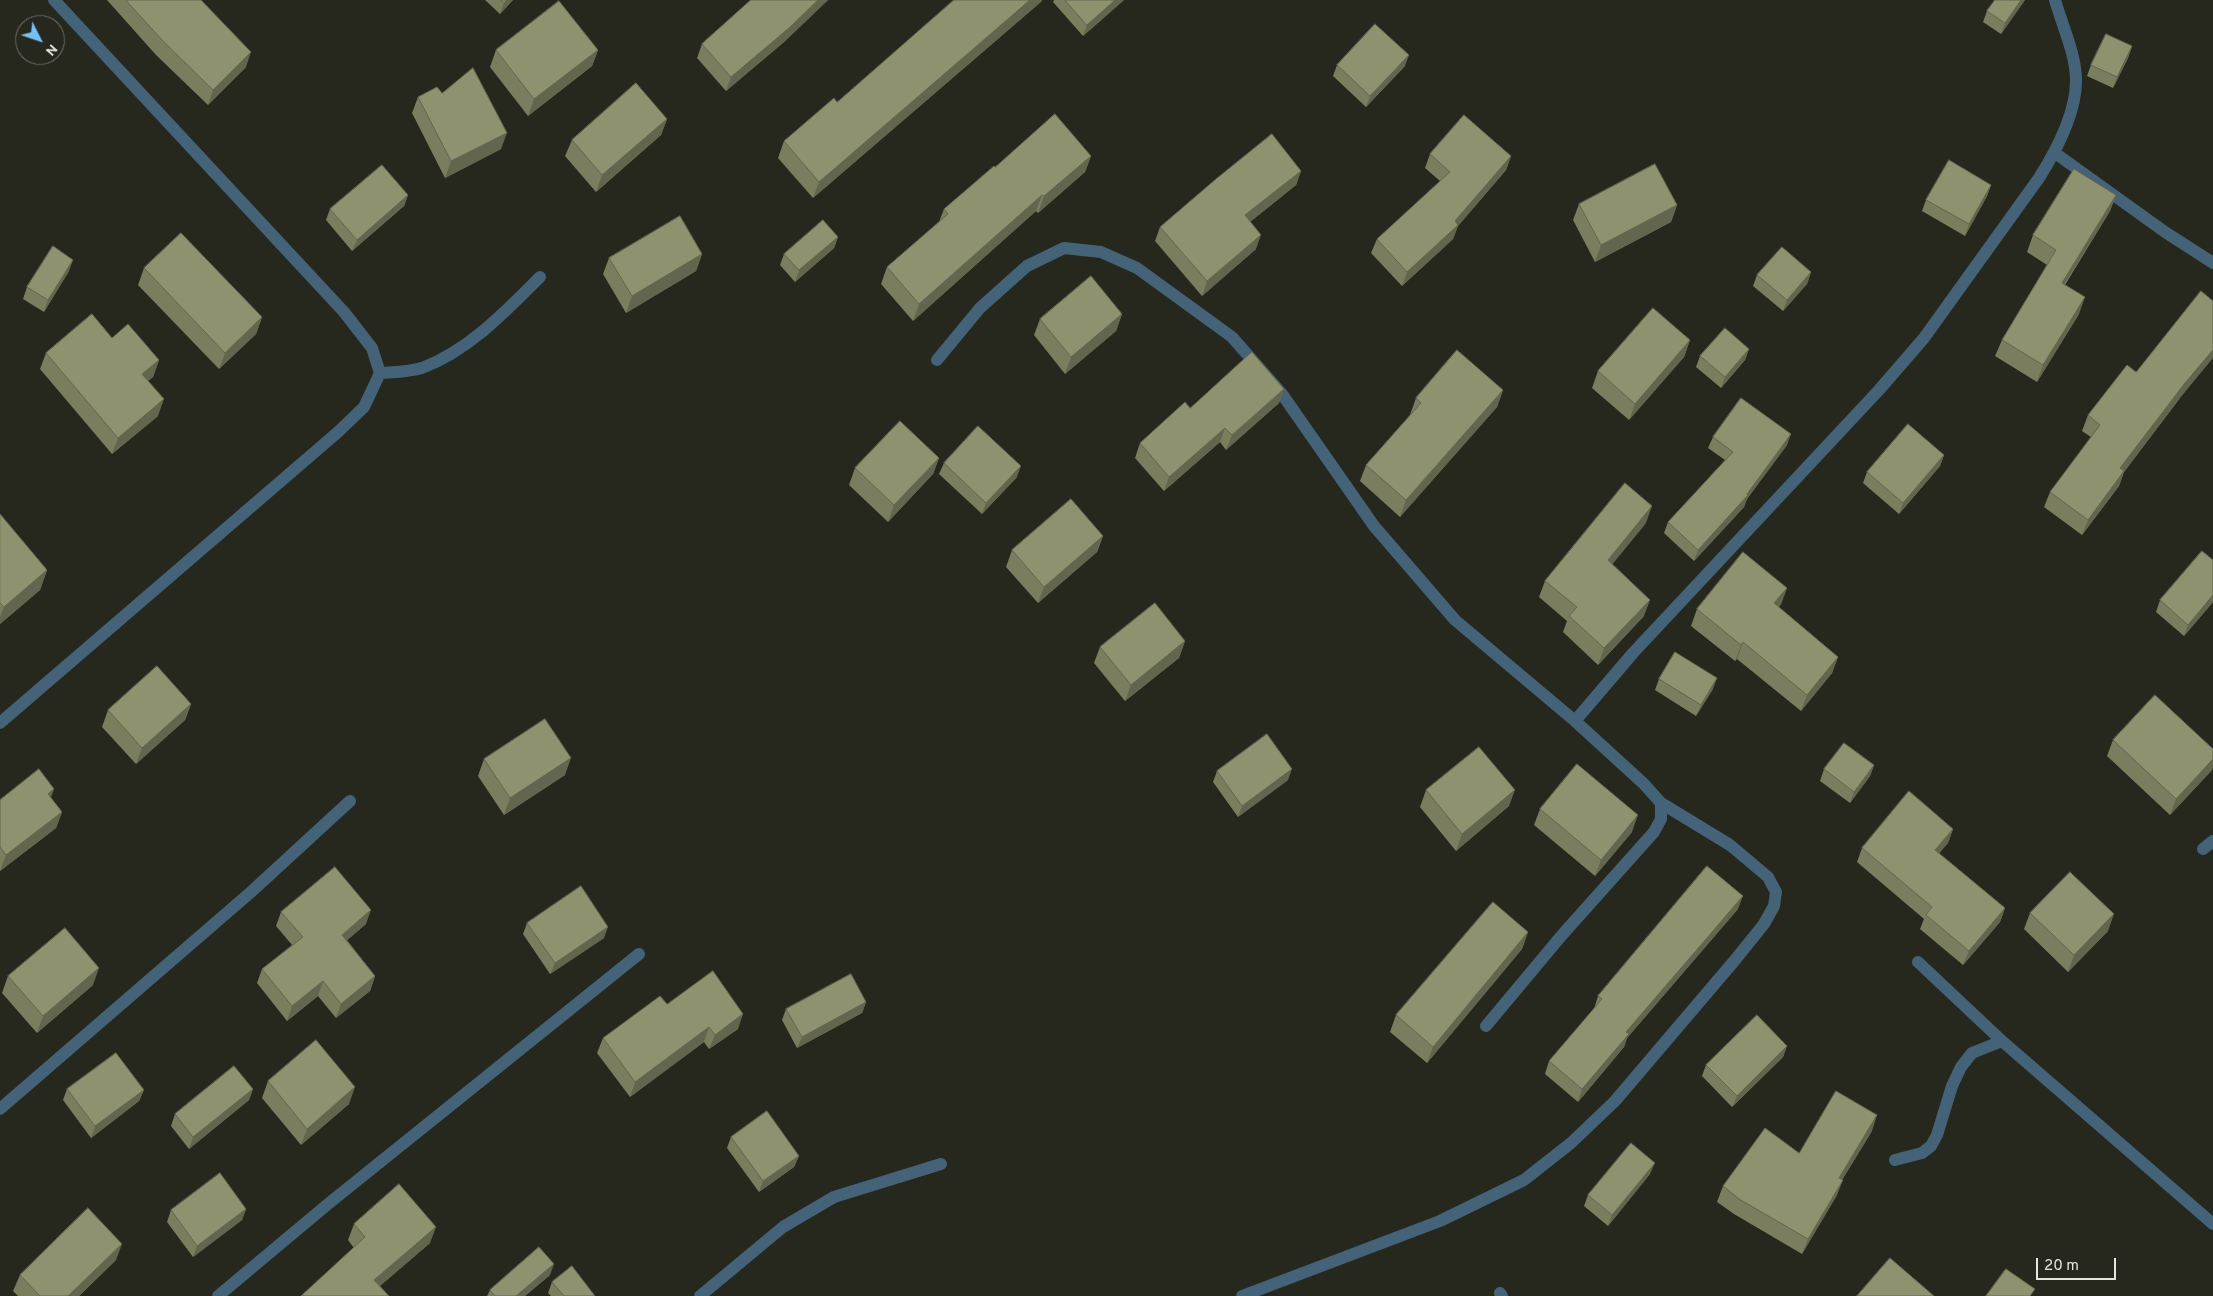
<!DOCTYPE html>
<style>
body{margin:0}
#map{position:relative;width:2213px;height:1296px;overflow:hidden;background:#26271d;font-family:Overpass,sans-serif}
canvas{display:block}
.north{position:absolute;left:15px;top:15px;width:50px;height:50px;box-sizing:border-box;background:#26271d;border:1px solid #72736b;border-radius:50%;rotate:131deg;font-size:14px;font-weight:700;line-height:20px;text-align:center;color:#e5e6e0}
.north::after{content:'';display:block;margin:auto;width:18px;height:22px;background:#73c1f5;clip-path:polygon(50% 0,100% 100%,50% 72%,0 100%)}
.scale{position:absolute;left:2036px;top:1258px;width:80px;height:22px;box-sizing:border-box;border:2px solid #e5e6e0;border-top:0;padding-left:6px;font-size:15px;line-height:18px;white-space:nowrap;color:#e5e6e0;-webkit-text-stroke:4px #26271d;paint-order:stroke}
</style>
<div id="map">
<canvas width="2213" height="1296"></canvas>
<div class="north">N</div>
<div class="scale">20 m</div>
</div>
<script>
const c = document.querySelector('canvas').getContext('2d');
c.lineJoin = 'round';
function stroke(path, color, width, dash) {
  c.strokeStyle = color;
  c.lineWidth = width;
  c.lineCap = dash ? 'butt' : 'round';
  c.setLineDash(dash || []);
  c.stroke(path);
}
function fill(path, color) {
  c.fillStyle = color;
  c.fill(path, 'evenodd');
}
stroke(new Path2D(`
 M 2055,153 L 2165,232 L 2213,263
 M 937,360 L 980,308 L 1027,266 L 1064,248 L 1101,252 L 1137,268 L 1232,337 L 1282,394 L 1374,526 L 1455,620 L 1575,721 L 1644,784 L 1661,803 L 1661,819 L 1654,832 L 1562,935 L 1486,1026
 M 380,373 C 393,372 409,372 422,368 C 469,350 505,312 540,277
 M 1575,721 L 1633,653 L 1879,390 L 1924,338 L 2039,178 C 2056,151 2077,111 2076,78 C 2075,52 2062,25 2055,0
 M 0,723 L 338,432 L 364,407 L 380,373 L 372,348 L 344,312 L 54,0
 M 2203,849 L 2213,841
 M 1918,962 L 2002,1041 L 2213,1224
 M 0,1109 L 251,892 L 350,801
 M 1895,1160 L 1922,1153 L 1931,1146 L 1937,1135 L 1952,1086 L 1961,1067 L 1972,1053 L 2002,1041
 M 1500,1293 L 1502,1296
 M 218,1296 L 328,1204 L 639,954
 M 700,1296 L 783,1227 L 834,1197 L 941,1164
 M 1242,1296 L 1440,1221 L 1524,1180 L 1571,1143 L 1615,1101 L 1735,960 L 1764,924 L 1774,906 L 1776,892 L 1768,877 L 1730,845 L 1661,803`), '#446378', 12);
fill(new Path2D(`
 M 107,0 L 201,0 L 246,67 L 208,105 L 156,55 Z
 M 485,0 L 513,0 L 500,14 Z
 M 751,0 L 828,0 L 784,42 L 726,91 L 697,58 L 702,44 Z
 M 1054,0 L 1124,0 L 1083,36 L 1053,2 Z
 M 1995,0 L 2025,0 L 2001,34 L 1983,22 L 1987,11 Z
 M 1042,1 L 813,198 L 778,158 L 784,141 L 837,102 Z
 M 2132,46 L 2128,58 L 2113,88 L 2087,76 L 2091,65 Z
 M 496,50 L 598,50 L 592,66 L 528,116 L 490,67 Z
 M 1337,65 L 1405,66 L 1366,107 L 1333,76 Z
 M 442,93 L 501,149 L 445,178 L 412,113 L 418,97 Z
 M 667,119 L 661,135 L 596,192 L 565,156 L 572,140 Z
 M 1430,154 L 1511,156 L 1506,170 L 1458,226 L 1453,239 L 1402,286 L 1371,253 L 1377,239 L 1440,181 L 1425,168 Z
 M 1091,156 L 1085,172 L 1038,213 L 1036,211 L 913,321 L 881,284 L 887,267 L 939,222 L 944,209 L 995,167 Z
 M 1301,171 L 1296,185 L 1250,222 L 1256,249 L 1202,296 L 1155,241 L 1160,227 Z
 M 1991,185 L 1987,196 L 1965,236 L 1922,211 L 1926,200 Z
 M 408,195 L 404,206 L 352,251 L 326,220 L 330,209 Z
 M 2116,195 L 2110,211 L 2065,285 L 2079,314 L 2037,382 L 1995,356 L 2002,340 L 2047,265 L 2027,252 L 2033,235 Z
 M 1579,204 L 1677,205 L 1671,222 L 1595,262 L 1573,220 Z
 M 838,237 L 834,248 L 795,282 L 780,265 L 784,254 Z
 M 702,254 L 696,271 L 626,313 L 603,274 L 609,258 Z
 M 144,268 L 262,317 L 256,334 L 219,369 L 138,285 Z
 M 69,271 L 44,312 L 23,299 L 27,287 Z
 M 1811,272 L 1807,284 L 1783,311 L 1753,286 L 1757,275 Z
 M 1122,314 L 1116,331 L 1065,374 L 1034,335 L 1040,319 Z
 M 112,338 L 159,360 L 153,377 L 148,381 L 158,416 L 112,454 L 40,369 L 46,353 Z
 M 1690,340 L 1684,357 L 1629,420 L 1592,388 L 1598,371 Z
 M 1749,349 L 1745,360 L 1721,388 L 1696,367 L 1700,356 Z
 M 2136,372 L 2180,398 L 2124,472 L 2119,486 L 2082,535 L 2044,507 L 2050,492 L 2091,437 L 2082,431 L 2088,415 Z
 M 1284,389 L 1279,403 L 1226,450 L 1220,442 L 1164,491 L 1135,458 L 1140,443 L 1190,408 Z
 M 1503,390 L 1497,407 L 1400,517 L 1360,481 L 1366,465 L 1410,415 L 1416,398 Z
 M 1713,437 L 1787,445 L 1747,499 L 1744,507 L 1694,561 L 1664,533 L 1668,522 L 1725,460 L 1708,448 Z
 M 1944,455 L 1940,466 L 1899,514 L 1863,483 L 1867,472 Z
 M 939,458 L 933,474 L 888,522 L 849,485 L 855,468 Z
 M 944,463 L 1017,477 L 982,514 L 939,474 Z
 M 0,514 L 47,570 L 40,590 L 0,624 Z
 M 1646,523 L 1612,564 L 1644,616 L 1598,665 L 1563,632 L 1567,621 L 1539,597 L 1545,581 Z
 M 1103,536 L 1097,552 L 1038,603 L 1006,567 L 1012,550 Z
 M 2213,560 L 2213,602 L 2184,636 L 2156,612 L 2160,600 Z
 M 1787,588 L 1781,604 L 1779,607 L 1838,657 L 1832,673 L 1801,711 L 1737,659 L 1735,661 L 1691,626 L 1697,609 Z
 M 1185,641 L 1179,658 L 1125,701 L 1094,663 L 1100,647 Z
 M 1659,679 L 1713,689 L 1696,716 L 1655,690 Z
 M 191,704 L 185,720 L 136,764 L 102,727 L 108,710 Z
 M 2113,740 L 2212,770 L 2170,815 L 2107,756 Z
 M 484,759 L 565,775 L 504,815 L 478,776 Z
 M 1874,765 L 1870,776 L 1850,803 L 1820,781 L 1824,769 Z
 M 1217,771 L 1288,780 L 1238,817 L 1213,782 Z
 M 1426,790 L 1509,806 L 1456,851 L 1420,807 Z
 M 51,798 L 62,812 L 56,828 L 0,871 L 0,800 Z
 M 1540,809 L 1632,832 L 1595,876 L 1534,825 Z
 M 1953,829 L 1948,843 L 1939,853 L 2005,908 L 2000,922 L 1963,965 L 1920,929 L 1924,919 L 1857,862 L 1862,848 Z
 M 1738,909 L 1627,1038 L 1624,1047 L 1578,1102 L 1545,1074 L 1549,1061 L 1594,1009 L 1598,996 Z
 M 281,912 L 366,924 L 347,940 L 375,976 L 370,991 L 336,1018 L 318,996 L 287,1021 L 257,983 L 262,969 L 292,945 L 276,926 Z
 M 2030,913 L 2108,931 L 2068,972 L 2024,929 Z
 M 527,923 L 604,938 L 550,974 L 523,934 Z
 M 1528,932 L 1522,949 L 1427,1063 L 1390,1032 L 1396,1015 Z
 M 8,976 L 93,985 L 37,1033 L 2,993 Z
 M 866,1002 L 862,1013 L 797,1048 L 782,1020 L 786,1009 Z
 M 667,1004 L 738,1029 L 709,1049 L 704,1042 L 630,1097 L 597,1053 L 603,1038 Z
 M 1787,1046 L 1783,1057 L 1732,1107 L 1702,1076 L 1706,1065 Z
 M 268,1081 L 349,1104 L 301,1145 L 262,1098 Z
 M 67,1089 L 144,1090 L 139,1101 L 91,1138 L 63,1100 Z
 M 253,1089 L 249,1100 L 189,1149 L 171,1126 L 175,1114 Z
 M 1872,1131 L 1842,1180 L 1837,1195 L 1802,1254 L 1734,1214 L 1717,1202 L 1723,1186 L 1799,1153 Z
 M 731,1137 L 799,1156 L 794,1167 L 759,1192 L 727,1148 Z
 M 1650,1174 L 1608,1226 L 1584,1206 L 1588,1195 Z
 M 246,1209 L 242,1220 L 193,1257 L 167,1222 L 171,1210 Z
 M 354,1224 L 430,1243 L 380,1286 L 301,1296 L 354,1248 L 348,1240 Z
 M 116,1260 L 79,1296 L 18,1296 L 13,1291 L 20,1275 Z
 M 550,1275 L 525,1296 L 487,1296 L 490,1290 Z
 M 552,1282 L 595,1296 L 551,1296 L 548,1293 Z`), '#7a7e5f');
fill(new Path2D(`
 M 507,0 L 513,0 L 500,14 L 504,3 Z
 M 818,0 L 828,0 L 784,42 L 726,91 L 731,77 Z
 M 1030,0 L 1042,0 L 1042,1 L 813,198 L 819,182 Z
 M 1115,0 L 1124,0 L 1083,36 L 1087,25 Z
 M 2021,0 L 2025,0 L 2001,34 L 2005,23 Z
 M 2132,46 L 2128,58 L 2113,88 L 2117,77 Z
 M 598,50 L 592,66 L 528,116 L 534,99 Z
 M 251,52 L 246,67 L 208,105 L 213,90 Z
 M 1409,55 L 1405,66 L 1366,107 L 1370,96 Z
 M 667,119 L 661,135 L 596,192 L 602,175 Z
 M 507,133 L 501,149 L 445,178 L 451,161 Z
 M 1091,156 L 1085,172 L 1038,213 L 1044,196 Z
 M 1511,156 L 1506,170 L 1458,226 L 1453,239 L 1402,286 L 1407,272 L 1455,221 Z
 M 1301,171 L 1296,185 L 1240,230 L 1245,215 Z
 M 1991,185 L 1987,196 L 1965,236 L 1969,224 Z
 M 408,195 L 404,206 L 352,251 L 357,240 Z
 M 1042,195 L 1036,211 L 913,321 L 919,304 Z
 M 2116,195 L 2110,211 L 2055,299 L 2062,283 Z
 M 1677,205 L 1671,222 L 1595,262 L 1601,245 Z
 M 1261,235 L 1256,249 L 1202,296 L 1207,281 Z
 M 838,237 L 834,248 L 795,282 L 799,270 Z
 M 702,254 L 696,271 L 626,313 L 632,296 Z
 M 73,260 L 69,271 L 44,312 L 48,300 Z
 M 1811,272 L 1807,284 L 1783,311 L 1787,300 Z
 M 2085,297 L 2079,314 L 2037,382 L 2043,365 Z
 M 1122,314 L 1116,331 L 1065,374 L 1071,357 Z
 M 262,317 L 256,334 L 219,369 L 225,353 Z
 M 1690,340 L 1684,357 L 1629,420 L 1635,404 Z
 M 1749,349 L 1745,360 L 1721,388 L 1725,377 Z
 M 2213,350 L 2213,358 L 2180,398 L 2124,472 L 2119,486 L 2082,535 L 2088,520 L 2120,468 L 2185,383 Z
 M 159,360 L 153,377 L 136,390 L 142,374 Z
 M 1284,389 L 1279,403 L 1226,450 L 1232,435 Z
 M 1503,390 L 1497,407 L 1400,517 L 1406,500 Z
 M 164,399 L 158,416 L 112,454 L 118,438 Z
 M 1225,428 L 1220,442 L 1164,491 L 1169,477 Z
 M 1791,434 L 1787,445 L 1747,499 L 1744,507 L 1694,561 L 1698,550 L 1747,494 Z
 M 1944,455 L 1940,466 L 1899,514 L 1903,503 Z
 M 939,458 L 933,474 L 888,522 L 894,505 Z
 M 1021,466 L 1017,477 L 982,514 L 986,503 Z
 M 1652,506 L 1646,523 L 1602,577 L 1608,560 Z
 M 1103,536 L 1097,552 L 1038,603 L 1044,587 Z
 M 47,570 L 40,590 L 0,624 L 0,617 L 4,607 Z
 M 1787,588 L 1781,604 L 1768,620 L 1774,603 Z
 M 2213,595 L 2213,602 L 2184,636 L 2188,625 Z
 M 1650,600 L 1644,616 L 1598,665 L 1604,648 Z
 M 1185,641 L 1179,658 L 1125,701 L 1131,685 Z
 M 1743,642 L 1737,659 L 1735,661 L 1741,645 Z
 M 1838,657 L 1832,673 L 1801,711 L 1807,695 Z
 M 1717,678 L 1713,689 L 1696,716 L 1701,705 Z
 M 191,704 L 185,720 L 136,764 L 142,748 Z
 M 571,758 L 565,775 L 504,815 L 510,798 Z
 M 2213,759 L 2213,767 L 2212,770 L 2170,815 L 2176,799 Z
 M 1874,765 L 1870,776 L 1850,803 L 1854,792 Z
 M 1292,769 L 1288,780 L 1238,817 L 1242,806 Z
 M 54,789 L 48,806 L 48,794 Z
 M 1515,790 L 1509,806 L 1456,851 L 1462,834 Z
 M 62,812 L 56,828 L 0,871 L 6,855 Z
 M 1638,815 L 1632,832 L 1595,876 L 1601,860 Z
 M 1953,829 L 1948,843 L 1930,864 L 1935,850 Z
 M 1743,896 L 1738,909 L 1627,1038 L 1624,1047 L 1578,1102 L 1582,1089 L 1626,1032 Z
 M 2005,908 L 2000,922 L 1963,965 L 1969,951 Z
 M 371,910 L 366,924 L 337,949 L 342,935 Z
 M 2114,914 L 2108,931 L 2068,972 L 2074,955 Z
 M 608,927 L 604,938 L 550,974 L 555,963 Z
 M 1528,932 L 1522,949 L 1427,1063 L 1433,1047 Z
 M 99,968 L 93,985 L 37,1033 L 43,1016 Z
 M 375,976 L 370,991 L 336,1018 L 341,1004 Z
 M 323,981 L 318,996 L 287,1021 L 292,1006 Z
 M 866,1002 L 862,1013 L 797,1048 L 802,1037 Z
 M 743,1014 L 738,1029 L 709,1049 L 715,1035 Z
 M 709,1027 L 704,1042 L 630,1097 L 635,1082 Z
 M 1787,1046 L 1783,1057 L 1732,1107 L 1737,1096 Z
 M 355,1087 L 349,1104 L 301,1145 L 307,1129 Z
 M 253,1089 L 249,1100 L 189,1149 L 193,1137 Z
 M 144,1090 L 139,1101 L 91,1138 L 95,1126 Z
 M 1877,1115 L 1872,1131 L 1834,1193 L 1839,1178 Z
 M 799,1156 L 794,1167 L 759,1192 L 763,1181 Z
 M 1655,1163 L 1650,1174 L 1608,1226 L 1612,1215 Z
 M 1843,1180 L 1837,1195 L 1802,1254 L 1808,1239 Z
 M 246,1209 L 242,1220 L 193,1257 L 197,1246 Z
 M 436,1227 L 430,1243 L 368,1296 L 374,1280 Z
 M 122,1244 L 116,1260 L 79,1296 L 68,1296 Z
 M 554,1264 L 550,1275 L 525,1296 L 516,1296 Z`), '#63664e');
const building = new Path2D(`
 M 126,0 L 201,0 L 251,52 L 213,90 L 162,40 Z
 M 501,0 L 507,0 L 504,3 Z
 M 751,0 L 818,0 L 789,28 L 731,77 L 702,44 Z
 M 954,0 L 1030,0 L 819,182 L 784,141 L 834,98 L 837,102 Z
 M 1065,0 L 1115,0 L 1087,25 Z
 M 1995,0 L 2021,0 L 2005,23 L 1987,11 Z
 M 559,1 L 598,50 L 534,99 L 496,50 Z
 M 1375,24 L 1409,55 L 1370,96 L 1337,65 Z
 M 2106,34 L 2132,46 L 2117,77 L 2091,65 Z
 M 473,68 L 507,133 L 451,161 L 418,97 L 437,87 L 442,93 Z
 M 636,83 L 667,119 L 602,175 L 572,140 Z
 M 1055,114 L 1091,156 L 1044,196 L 1042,195 L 919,304 L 887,267 L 948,214 L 944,209 L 994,166 L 995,167 Z
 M 1464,115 L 1511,156 L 1455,221 L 1458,225 L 1407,272 L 1377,239 L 1450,172 L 1430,154 Z
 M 1272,134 L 1301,171 L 1245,215 L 1261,235 L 1207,281 L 1160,227 L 1216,179 Z
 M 1949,160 L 1991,185 L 1969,224 L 1926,200 Z
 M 1655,164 L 1677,205 L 1601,245 L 1579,204 Z
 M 382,165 L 408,195 L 357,240 L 330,209 Z
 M 2074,169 L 2116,195 L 2062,283 L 2085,297 L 2043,365 L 2002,340 L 2056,250 L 2033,235 Z
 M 680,216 L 702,254 L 632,296 L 609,258 Z
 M 823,220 L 838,237 L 799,270 L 784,254 Z
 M 181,233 L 262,317 L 225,353 L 144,268 Z
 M 53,246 L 73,260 L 48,300 L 27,287 Z
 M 1782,247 L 1811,272 L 1787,300 L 1757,275 Z
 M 1091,276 L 1122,314 L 1071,357 L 1040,319 Z
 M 2201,291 L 2213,301 L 2213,350 L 2185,383 L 2120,468 L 2124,471 L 2088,520 L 2050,492 L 2100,425 L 2088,415 L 2127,365 L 2136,372 Z
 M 1653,308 L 1690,340 L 1635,404 L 1598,371 Z
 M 92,314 L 112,338 L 128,324 L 159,360 L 142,374 L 164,399 L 118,438 L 46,353 Z
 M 1725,328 L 1749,349 L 1725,377 L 1700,356 Z
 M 1457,350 L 1503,390 L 1406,500 L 1366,465 L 1421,403 L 1416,398 Z
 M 1252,352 L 1284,389 L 1232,435 L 1225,428 L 1169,477 L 1140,443 L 1185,402 L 1190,408 Z
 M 1741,398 L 1791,434 L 1747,494 L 1748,495 L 1698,550 L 1668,522 L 1733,452 L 1713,437 Z
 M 900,421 L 939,458 L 894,505 L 855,468 Z
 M 1908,424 L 1944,455 L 1903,503 L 1867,472 Z
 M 978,426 L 1021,466 L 986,503 L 944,463 Z
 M 1625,483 L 1652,506 L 1608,560 L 1650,600 L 1604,648 L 1569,616 L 1577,607 L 1545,581 Z
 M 1071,499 L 1103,536 L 1044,587 L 1012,550 Z
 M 0,514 L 47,570 L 4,607 L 0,603 Z
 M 2202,551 L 2213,560 L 2213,595 L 2188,625 L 2160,600 Z
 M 1743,552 L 1787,588 L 1774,603 L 1838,657 L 1807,695 L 1743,642 L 1741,645 L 1697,609 Z
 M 1155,603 L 1185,641 L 1131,685 L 1100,647 Z
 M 1675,652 L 1717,678 L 1701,705 L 1659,679 Z
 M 157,666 L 191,704 L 142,748 L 108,710 Z
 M 2155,695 L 2213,749 L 2213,759 L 2176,799 L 2113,740 Z
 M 545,719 L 571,758 L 510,798 L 484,759 Z
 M 1267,734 L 1292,769 L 1242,806 L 1217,771 Z
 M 1844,743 L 1874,765 L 1854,792 L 1824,769 Z
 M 1479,747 L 1515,790 L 1462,834 L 1426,790 Z
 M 1577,764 L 1638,815 L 1601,860 L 1540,809 Z
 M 39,769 L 54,789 L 48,794 L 62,812 L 6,855 L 0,847 L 0,800 Z
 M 1909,791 L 1953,829 L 1935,850 L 2005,908 L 1969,951 L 1926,915 L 1932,907 L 1862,848 Z
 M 1707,866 L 1743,896 L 1626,1032 L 1629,1034 L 1582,1089 L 1549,1061 L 1602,999 L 1598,996 Z
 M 335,867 L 371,910 L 342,935 L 375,976 L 341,1004 L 323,981 L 292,1006 L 262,969 L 303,937 L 281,912 Z
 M 2070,872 L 2114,914 L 2074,955 L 2030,913 Z
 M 581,886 L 608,927 L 555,963 L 527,923 Z
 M 1493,902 L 1528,932 L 1433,1047 L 1396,1015 Z
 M 65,928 L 99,968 L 43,1016 L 8,976 Z
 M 713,971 L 743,1014 L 715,1035 L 709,1027 L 635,1082 L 603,1038 L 660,996 L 667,1004 Z
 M 851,974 L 866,1002 L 802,1037 L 786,1009 Z
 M 1757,1015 L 1787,1046 L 1737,1096 L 1706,1065 Z
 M 316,1040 L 355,1087 L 307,1129 L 268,1081 Z
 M 116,1053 L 144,1090 L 95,1126 L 67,1089 Z
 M 234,1066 L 253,1089 L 193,1137 L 175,1114 Z
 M 1836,1091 L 1877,1115 L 1839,1178 L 1843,1180 L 1808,1239 L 1739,1199 L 1723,1186 L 1765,1128 L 1799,1153 Z
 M 767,1111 L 799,1156 L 763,1181 L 731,1137 Z
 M 1631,1143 L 1655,1163 L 1612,1215 L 1588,1195 Z
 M 220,1173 L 246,1209 L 197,1246 L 171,1210 Z
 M 399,1184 L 436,1227 L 374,1280 L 389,1296 L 301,1296 L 365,1237 L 354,1224 Z
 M 88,1208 L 122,1244 L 68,1296 L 40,1296 L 20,1275 Z
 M 539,1247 L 554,1264 L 516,1296 L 495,1296 L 490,1290 Z
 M 1890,1258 L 1934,1296 L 1857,1296 Z
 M 572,1266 L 595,1296 L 564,1296 L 552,1282 Z
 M 2006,1269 L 2035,1289 L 2030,1296 L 1986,1296 Z`);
fill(building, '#8e926f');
stroke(building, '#63664e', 1);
</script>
